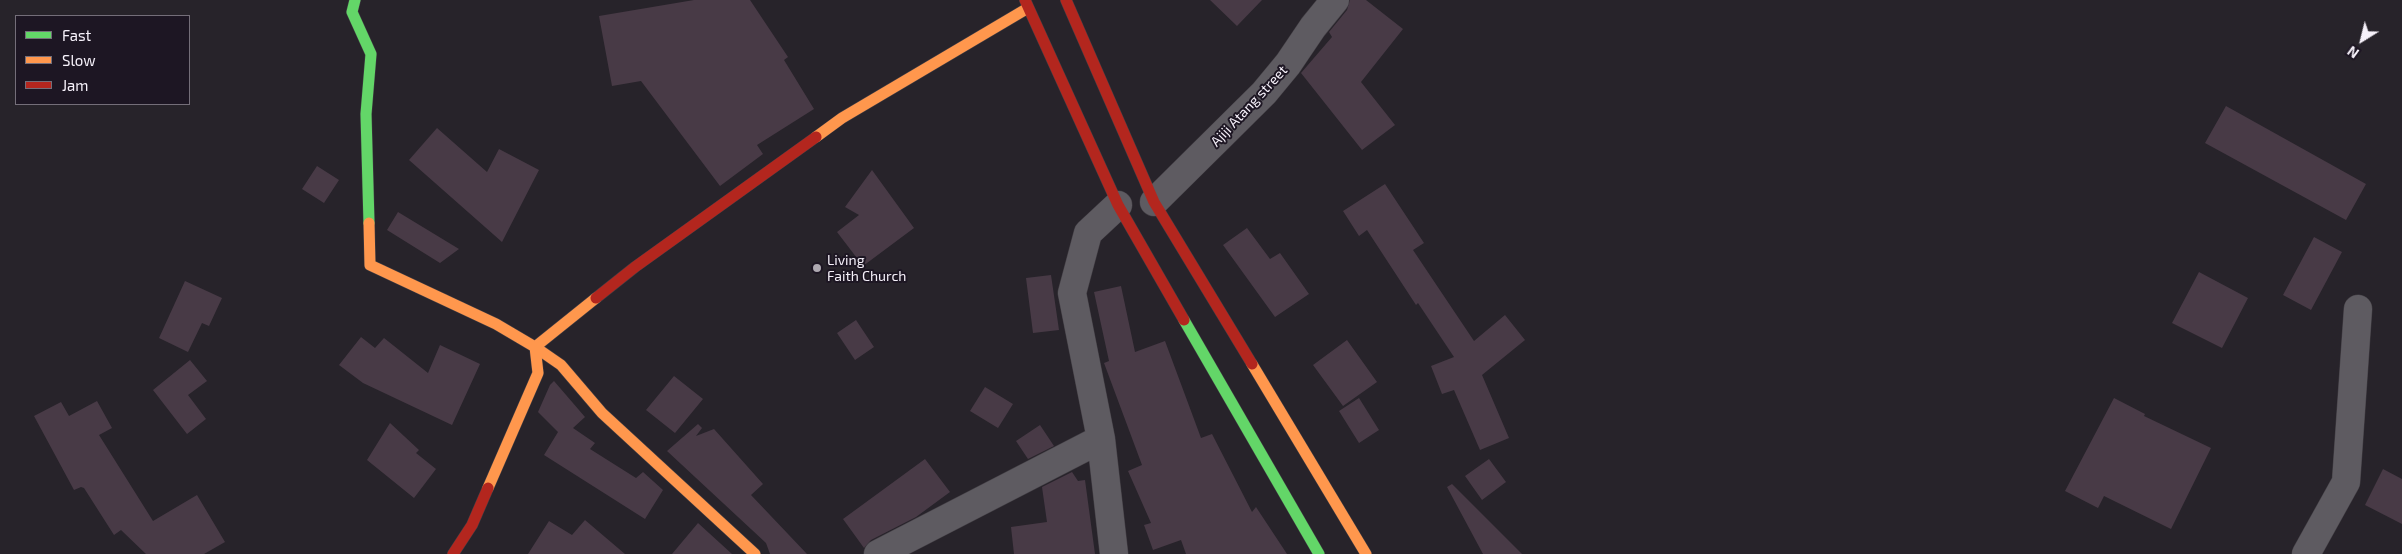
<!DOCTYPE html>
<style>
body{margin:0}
#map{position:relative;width:2402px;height:554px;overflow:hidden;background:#27232a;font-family:"Exo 2",sans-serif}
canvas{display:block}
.legend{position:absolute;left:15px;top:15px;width:175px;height:90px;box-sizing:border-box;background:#1d1623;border:1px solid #746e79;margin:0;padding:6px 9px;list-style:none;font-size:15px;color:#f6f1fa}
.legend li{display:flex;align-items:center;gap:10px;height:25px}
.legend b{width:25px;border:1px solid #746e79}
.north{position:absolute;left:2337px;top:15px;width:50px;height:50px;-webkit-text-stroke:4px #1d1623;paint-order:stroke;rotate:216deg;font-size:14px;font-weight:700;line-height:20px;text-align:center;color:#f6f1fa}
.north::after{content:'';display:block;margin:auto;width:18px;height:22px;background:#f6f1fa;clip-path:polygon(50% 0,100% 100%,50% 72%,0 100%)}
</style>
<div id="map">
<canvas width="2402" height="554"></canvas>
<ul class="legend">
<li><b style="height:6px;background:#63d668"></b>Fast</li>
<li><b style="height:6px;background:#ff974d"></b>Slow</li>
<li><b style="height:6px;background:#b3261e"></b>Jam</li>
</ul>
<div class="north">N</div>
</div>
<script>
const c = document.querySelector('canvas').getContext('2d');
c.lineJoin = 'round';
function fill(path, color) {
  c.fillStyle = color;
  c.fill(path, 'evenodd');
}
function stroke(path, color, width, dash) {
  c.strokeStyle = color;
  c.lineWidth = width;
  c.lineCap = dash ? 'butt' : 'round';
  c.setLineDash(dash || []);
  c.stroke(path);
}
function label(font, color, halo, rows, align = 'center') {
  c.font = font + ' "Exo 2",sans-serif';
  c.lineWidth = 4;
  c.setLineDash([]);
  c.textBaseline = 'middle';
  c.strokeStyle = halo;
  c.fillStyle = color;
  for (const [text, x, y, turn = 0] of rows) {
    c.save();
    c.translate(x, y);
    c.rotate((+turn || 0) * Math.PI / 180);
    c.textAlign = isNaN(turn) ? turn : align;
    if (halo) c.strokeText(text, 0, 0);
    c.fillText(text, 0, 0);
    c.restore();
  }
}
fill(new Path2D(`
 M 694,0 L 750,0 L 788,57 L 784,60 L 814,109 L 757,145 L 763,154 L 720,186 L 641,81 L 612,86 L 599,16 Z
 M 1210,0 L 1262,0 L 1237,26 Z
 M 1350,0 L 1366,0 L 1403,29 L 1361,82 L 1395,125 L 1362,150 L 1301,73 L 1332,37 L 1329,32 L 1347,10 Z
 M 2226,106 L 2366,184 L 2346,220 L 2205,143 Z
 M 437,128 L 487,172 L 499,149 L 539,170 L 502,242 L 409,160 Z
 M 317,166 L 339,180 L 324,203 L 302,189 Z
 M 872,170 L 914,228 L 863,266 L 837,232 L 859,215 L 845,207 Z
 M 1385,184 L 1424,243 L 1413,250 L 1474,341 L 1505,315 L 1525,340 L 1482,375 L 1509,438 L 1480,450 L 1454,390 L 1442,394 L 1431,366 L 1454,357 L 1418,303 L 1416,305 L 1367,230 L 1359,236 L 1343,211 Z
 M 398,212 L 459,249 L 440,263 L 387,230 Z
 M 1247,228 L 1270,259 L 1280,253 L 1309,294 L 1275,317 L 1223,245 Z
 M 2314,237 L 2342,252 L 2311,310 L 2283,295 Z
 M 2199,272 L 2248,298 L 2222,348 L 2172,323 Z
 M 1051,275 L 1059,330 L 1033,333 L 1026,278 Z
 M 185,281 L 222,298 L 209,326 L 202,323 L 188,352 L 159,338 Z
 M 1121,286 L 1135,352 L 1165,341 L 1201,438 L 1212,434 L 1252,512 L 1256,507 L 1287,554 L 1186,554 L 1181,540 L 1153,550 L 1144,525 L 1151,523 L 1128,471 L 1142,465 L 1104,363 L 1109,361 L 1094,292 Z
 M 856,320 L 874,347 L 855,360 L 837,333 Z
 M 361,337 L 375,348 L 384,338 L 428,373 L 440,345 L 480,364 L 452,425 L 363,383 L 339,365 Z
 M 1347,340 L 1377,382 L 1343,406 L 1313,365 Z
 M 190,360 L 207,381 L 188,395 L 206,419 L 187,434 L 153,390 Z
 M 674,376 L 703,399 L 675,433 L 646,410 Z
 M 554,381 L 585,417 L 573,428 L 595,443 L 590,449 L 636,478 L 643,472 L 663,490 L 645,519 L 544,455 L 558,432 L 538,412 L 550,385 Z
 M 985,387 L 1013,404 L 998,428 L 970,411 Z
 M 1359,398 L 1379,430 L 1359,443 L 1339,411 Z
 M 2114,398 L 2145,414 L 2144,416 L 2211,448 L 2171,529 L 2104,496 L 2098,508 L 2065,491 Z
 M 97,401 L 112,428 L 99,435 L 153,521 L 197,495 L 225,542 L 204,554 L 146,554 L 121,530 L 114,535 L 84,488 L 81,487 L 74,490 L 34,416 L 61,402 L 69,416 Z
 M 390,423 L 419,450 L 416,453 L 436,469 L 414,498 L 367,460 Z
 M 698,424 L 702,428 L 696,436 L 714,429 L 763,484 L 751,495 L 807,554 L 770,554 L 766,543 L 667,451 Z
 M 1040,425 L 1054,446 L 1028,459 L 1016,441 Z
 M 925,459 L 950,492 L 916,517 L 871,540 L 864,548 L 843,519 Z
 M 1489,459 L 1506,482 L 1482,500 L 1465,476 Z
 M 2383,469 L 2402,479 L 2402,524 L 2365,505 Z
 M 1072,472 L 1078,481 L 1085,480 L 1095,554 L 1014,554 L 1011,527 L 1047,522 L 1042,487 Z
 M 1452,484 L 1522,554 L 1483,554 L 1447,487 Z
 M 585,520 L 625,554 L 528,554 L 549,521 L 572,535 Z
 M 698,523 L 732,554 L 672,554 Z`), '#483a46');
const street = new Path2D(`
 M 1154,202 L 1264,93 L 1288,64 L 1313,27 L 1335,0
 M 878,554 L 1101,439
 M 1114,554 L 1101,439 L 1072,293 L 1088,233 L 1118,205
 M 2306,554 L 2346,482 L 2358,309`);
const fast = new Path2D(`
 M 355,0 L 352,12 L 371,54 L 366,114 L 369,223
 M 1184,320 L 1319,554`);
const slow = new Path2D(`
 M 816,137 L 842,118 L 1028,8
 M 369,223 L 370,265 L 496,324 L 535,347 L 538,373 L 488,488
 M 596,298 L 535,347 L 561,365 L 602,413 L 755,554
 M 1252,364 L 1366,554`);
const jam = new Path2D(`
 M 1025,0 L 1118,205 L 1184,320
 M 1066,0 L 1154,202 L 1252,364
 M 596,298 L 635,267 L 816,137
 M 453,554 L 472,525 L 488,488`);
stroke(street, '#423e44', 29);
stroke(fast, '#423e44', 12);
stroke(slow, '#423e44', 12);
stroke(jam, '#423e44', 12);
stroke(street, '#5e5b61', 28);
stroke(fast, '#63d668', 11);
stroke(slow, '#ff974d', 11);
stroke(jam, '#b3261e', 11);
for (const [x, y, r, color] of [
 [817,268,5,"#aea9b1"]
]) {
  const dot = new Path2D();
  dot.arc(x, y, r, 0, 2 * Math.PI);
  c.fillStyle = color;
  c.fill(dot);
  stroke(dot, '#1d1623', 2);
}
label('14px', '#f6f1fa', '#1d1623', [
 ["Ajiji Atang street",1249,106,-47]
]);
label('14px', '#f6f1fa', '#1d1623', [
 ["Living",827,260],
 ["Faith Church",827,276]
], 'left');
</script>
